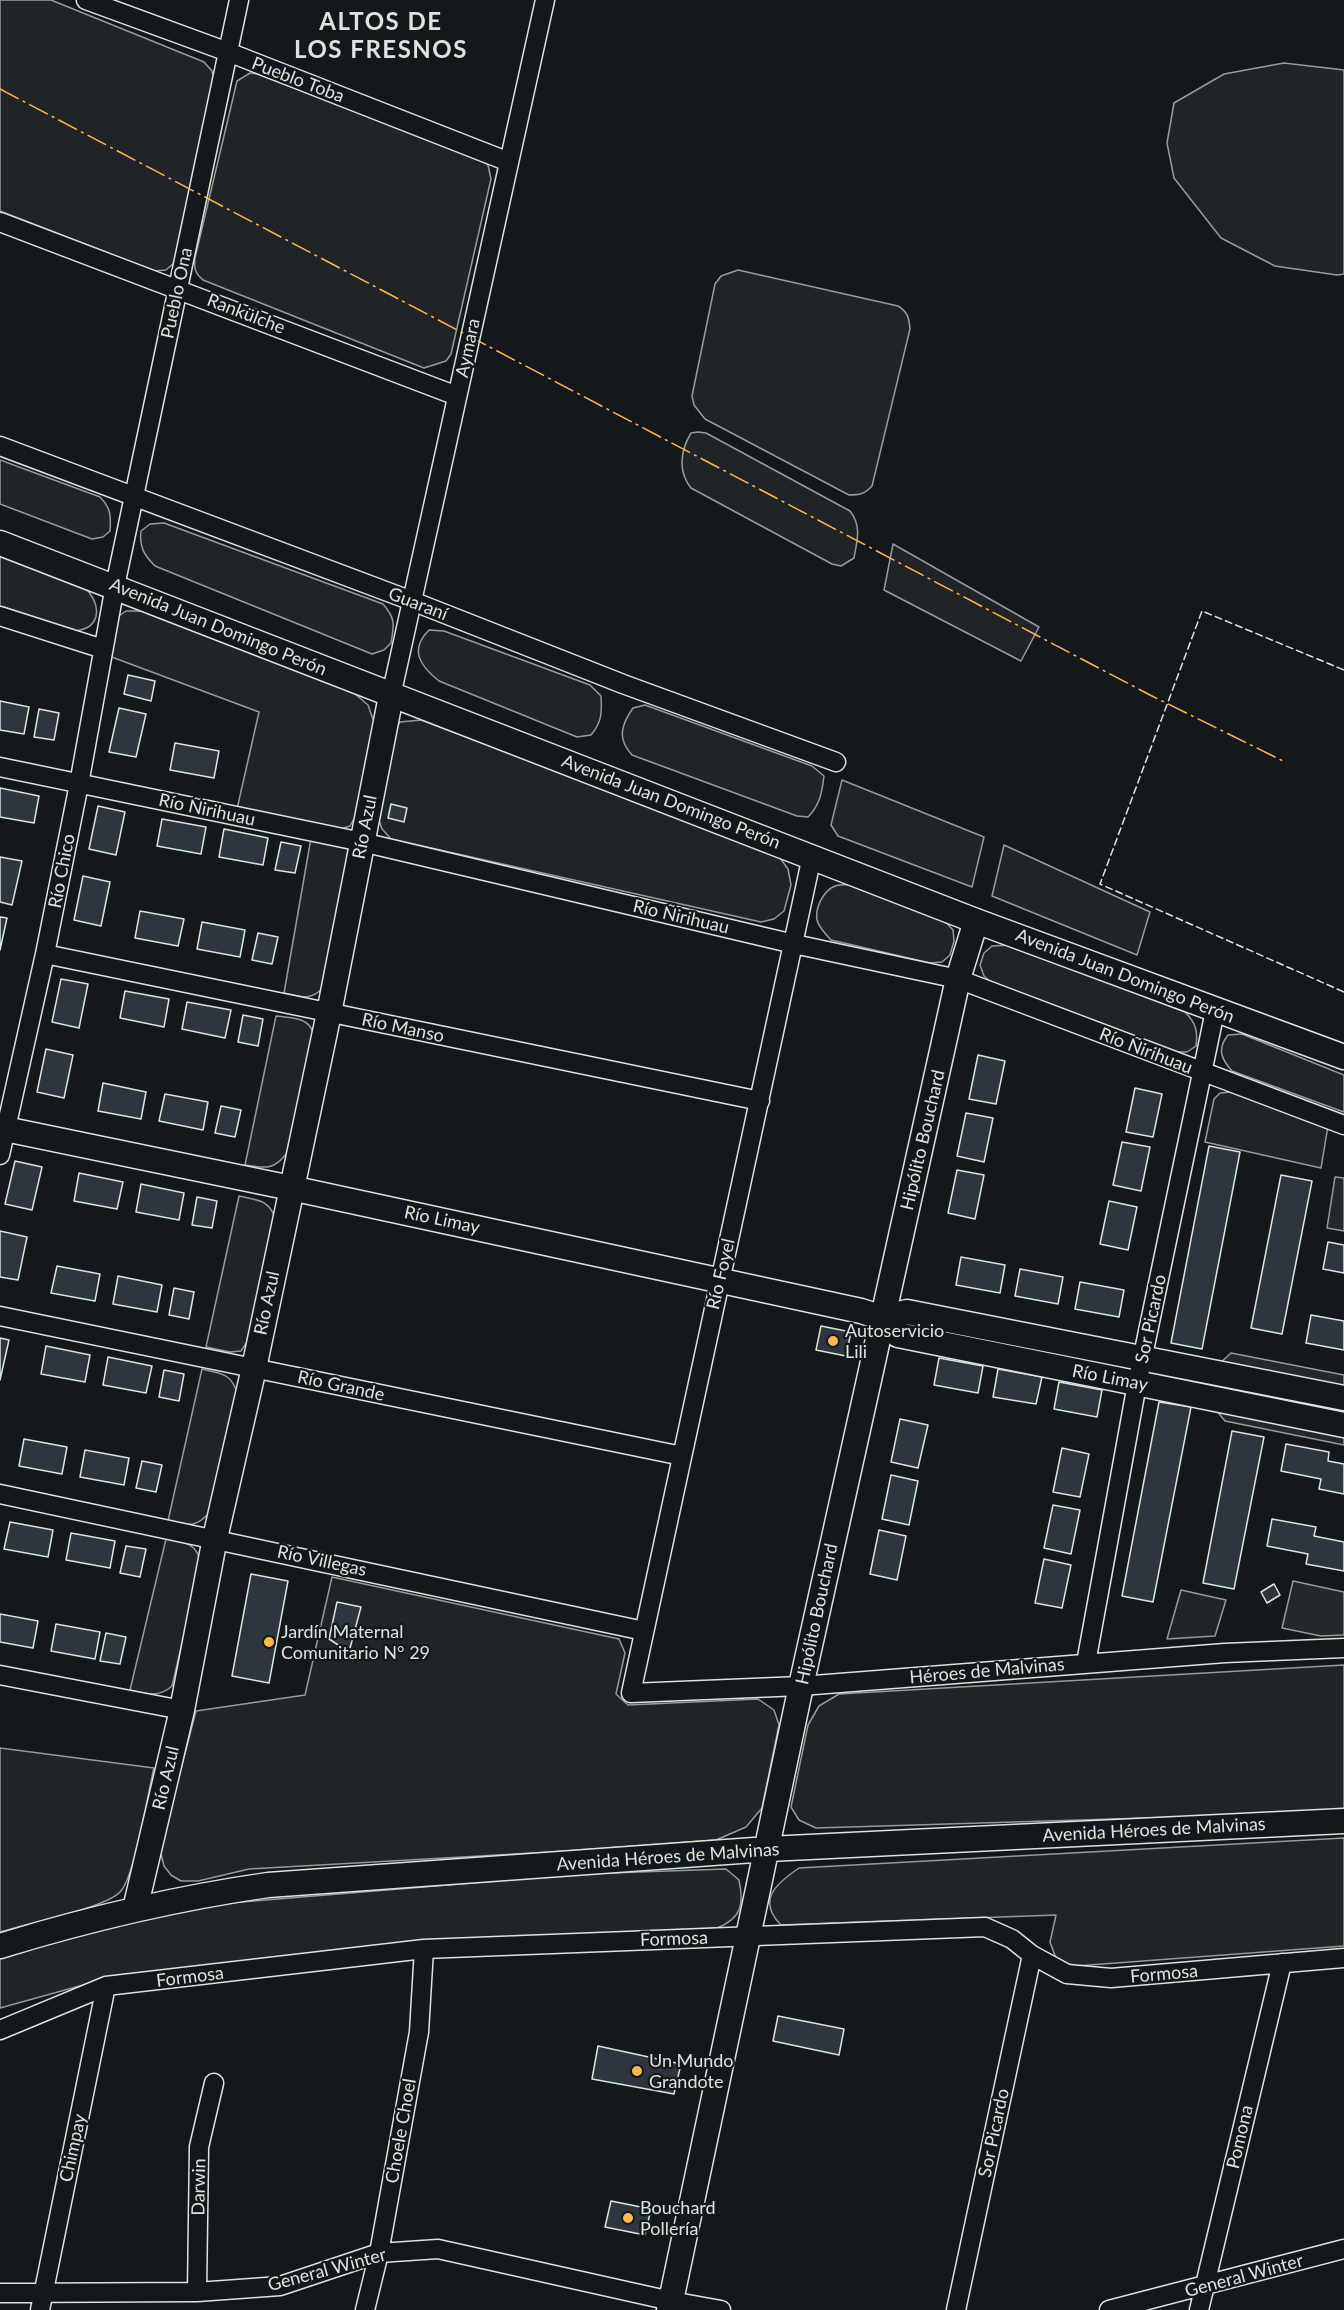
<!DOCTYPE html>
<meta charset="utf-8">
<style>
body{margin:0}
canvas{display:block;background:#14181c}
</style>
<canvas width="1344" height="2310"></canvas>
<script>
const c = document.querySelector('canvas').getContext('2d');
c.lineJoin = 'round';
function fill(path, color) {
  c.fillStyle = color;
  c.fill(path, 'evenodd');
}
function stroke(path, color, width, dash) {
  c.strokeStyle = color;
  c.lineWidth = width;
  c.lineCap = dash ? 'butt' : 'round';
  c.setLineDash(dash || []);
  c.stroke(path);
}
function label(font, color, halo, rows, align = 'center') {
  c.font = font + ' Lato,sans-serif';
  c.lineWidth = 4.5;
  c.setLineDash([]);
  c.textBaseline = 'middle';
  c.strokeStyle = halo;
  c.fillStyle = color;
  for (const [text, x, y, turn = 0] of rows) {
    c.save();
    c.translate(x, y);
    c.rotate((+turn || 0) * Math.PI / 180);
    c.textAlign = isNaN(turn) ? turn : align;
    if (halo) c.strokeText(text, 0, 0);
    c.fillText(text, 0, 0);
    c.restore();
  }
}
const green = new Path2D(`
 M 0,0 L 51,0 L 204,62 L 212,71 L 214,80 L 174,263 L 166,270 L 155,271 L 0,211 Z
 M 1284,63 L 1344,70 L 1344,274 L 1337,275 L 1275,266 L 1221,238 L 1174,178 L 1167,143 L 1174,103 L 1224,74 Z
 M 250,73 L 257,74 L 482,159 L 488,165 L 491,179 L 451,354 L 446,361 L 424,368 L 203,280 C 195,273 194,269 195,258 L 237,81 Z
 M 738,270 L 898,306 C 908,312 909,318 910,329 L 872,486 C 865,494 859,495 849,495 L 705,419 L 694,405 L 692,396 L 715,284 L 721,276 Z
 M 698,432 L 706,433 L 850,511 C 862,526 857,541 854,558 L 841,566 L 832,564 L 691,488 C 678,472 680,451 691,433 Z
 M 0,460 L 100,497 C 111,508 111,516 110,531 L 103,537 L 92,539 L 0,504 Z
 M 164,523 L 383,604 C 396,619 394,624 391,643 L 384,650 L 372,654 L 155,566 C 144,555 139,547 141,531 L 150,524 Z
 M 893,544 L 1039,627 L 1021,661 L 884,590 Z
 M 0,556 L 84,587 C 101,602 103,627 76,631 L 0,606 Z
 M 126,611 L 142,611 L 353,692 L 368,705 L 374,722 L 356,815 L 350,826 L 338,830 L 237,809 L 259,712 L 109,656 L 117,617 Z
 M 429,630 L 444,631 L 590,685 L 601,696 C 602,712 602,722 591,735 L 577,737 L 439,681 C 420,666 409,650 429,630 Z
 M 645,705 L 812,766 L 824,776 C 822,792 820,805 808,817 L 797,816 L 632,755 C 617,739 621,725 633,708 Z
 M 421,720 L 777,854 L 788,869 L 791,885 L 784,911 L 774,919 L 761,922 L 391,839 L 382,829 L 378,817 L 392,733 L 400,722 Z
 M 842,780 L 984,837 L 972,887 L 838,836 L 831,825 Z
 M 311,838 L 340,843 L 350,849 L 323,988 C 309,1002 300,996 284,993 Z
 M 1004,845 L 1150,912 L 1137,955 L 992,896 Z
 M 855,885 L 942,918 L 953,930 L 954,941 L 950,955 L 942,962 L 930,963 L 831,940 C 826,934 819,928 817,920 C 815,908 823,891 835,886 C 840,884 849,885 855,885 Z
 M 1009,945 L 1185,1012 C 1196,1023 1198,1031 1196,1046 L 1187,1052 L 1175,1052 L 994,985 L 984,976 L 980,965 L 984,953 L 992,946 Z
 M 276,1016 C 291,1018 309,1017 313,1033 L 287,1153 C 273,1171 265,1168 245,1165 Z
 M 1242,1034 L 1344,1075 L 1344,1112 L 1232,1071 C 1221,1059 1217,1049 1228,1035 Z
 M 1231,1092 L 1328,1126 L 1321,1168 L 1205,1142 L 1214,1099 L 1220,1093 Z
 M 239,1196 C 256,1200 269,1199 275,1218 L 247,1342 L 241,1351 L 230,1352 L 206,1347 Z
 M 202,1369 C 220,1374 231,1372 237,1393 L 210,1512 C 195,1529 188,1525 168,1521 Z
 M 1156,1373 L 1344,1405 L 1344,1417 L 1155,1377 Z
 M 166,1539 C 185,1543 196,1542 201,1563 L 172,1686 C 159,1698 146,1694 130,1690 Z
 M 332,1577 L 619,1639 L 625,1653 L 616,1694 L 628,1705 L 758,1699 L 774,1710 L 779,1725 L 762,1808 L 746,1827 L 716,1840 L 551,1852 L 249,1869 L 198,1881 L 181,1881 L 171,1875 L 164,1866 L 160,1850 L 196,1711 L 305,1695 Z
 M 1181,1590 L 1226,1600 L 1215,1636 L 1167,1639 Z
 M 1344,1665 L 1344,1812 L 816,1828 L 799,1820 L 791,1807 L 808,1725 L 819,1706 L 839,1694 Z
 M 0,1748 L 154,1768 C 147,1796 136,1872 121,1891 C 107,1908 25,1924 0,1932 Z
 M 1344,1838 L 1344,1946 L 1076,1966 L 1057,1961 L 1050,1942 L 1056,1915 L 781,1925 C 756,1900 777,1883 799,1868 Z
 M 726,1869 L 739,1880 C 744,1904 742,1918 717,1928 L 421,1941 L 101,1980 L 0,2008 L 0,1958 L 107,1927 L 229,1903 L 581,1874 Z`);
fill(green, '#202428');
stroke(green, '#939e99', 1.5);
const parking = new Path2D(`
 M 1335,1177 L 1344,1178 L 1344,1231 L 1327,1228 Z
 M 1231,1353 L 1344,1375 L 1344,1392 L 1217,1366 Z
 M 1212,1405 L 1344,1431 L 1344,1445 L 1225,1421 Z
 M 1293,1581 L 1344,1592 L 1344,1635 L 1321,1636 L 1282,1628 Z`);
fill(parking, '#24282b');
stroke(parking, '#939e99', 1.5);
const building = new Path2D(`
 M 128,675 L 155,681 L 151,701 L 124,694 Z
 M 0,701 L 29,707 L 24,734 L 0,730 Z
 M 119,708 L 146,714 L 136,757 L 109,752 Z
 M 39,709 L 59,713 L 54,740 L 34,737 Z
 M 175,743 L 219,751 L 214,778 L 170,770 Z
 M 0,788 L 39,796 L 34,823 L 0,817 Z
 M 391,804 L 407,808 L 404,822 L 388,818 Z
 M 98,806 L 125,812 L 116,855 L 89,849 Z
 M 162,819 L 206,827 L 201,854 L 157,846 Z
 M 224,829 L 268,838 L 263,865 L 219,857 Z
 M 281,842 L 301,846 L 295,873 L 275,870 Z
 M 0,857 L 22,861 L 12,905 L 0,902 Z
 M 83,876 L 110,882 L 101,926 L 74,920 Z
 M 140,911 L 184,919 L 178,946 L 135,938 Z
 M 0,917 L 7,918 L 0,950 Z
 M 202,922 L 245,930 L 240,957 L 197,949 Z
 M 258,933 L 278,937 L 272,964 L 252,960 Z
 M 61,979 L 88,984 L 79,1028 L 52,1022 Z
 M 125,991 L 169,999 L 164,1027 L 120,1018 Z
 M 187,1002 L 231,1010 L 225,1038 L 182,1029 Z
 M 243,1015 L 263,1019 L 258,1046 L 238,1042 Z
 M 46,1049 L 73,1055 L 64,1098 L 37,1092 Z
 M 978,1055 L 1005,1061 L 996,1104 L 969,1099 Z
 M 103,1083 L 146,1092 L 141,1119 L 98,1111 Z
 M 1135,1088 L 1162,1094 L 1153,1137 L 1126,1132 Z
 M 165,1094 L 208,1102 L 203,1130 L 159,1121 Z
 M 221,1106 L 241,1110 L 235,1137 L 215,1133 Z
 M 966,1113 L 993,1118 L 984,1162 L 957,1156 Z
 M 1122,1142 L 1150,1147 L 1141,1191 L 1113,1185 Z
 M 1209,1146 L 1240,1152 L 1202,1349 L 1171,1343 Z
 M 15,1161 L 42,1167 L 32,1210 L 5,1204 Z
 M 957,1170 L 984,1175 L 975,1219 L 948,1213 Z
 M 79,1173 L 123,1182 L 117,1209 L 74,1201 Z
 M 1281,1175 L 1312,1181 L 1282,1334 L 1251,1328 Z
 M 141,1184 L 184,1193 L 179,1220 L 136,1212 Z
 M 197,1197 L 217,1201 L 212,1228 L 192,1225 Z
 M 1109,1201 L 1137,1207 L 1128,1250 L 1100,1244 Z
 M 0,1231 L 27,1237 L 18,1280 L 0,1277 Z
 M 1328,1242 L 1344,1245 L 1344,1273 L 1323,1269 Z
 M 961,1257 L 1005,1265 L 1000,1293 L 956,1285 Z
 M 57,1266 L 100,1274 L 95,1301 L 51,1293 Z
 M 1020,1269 L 1063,1277 L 1058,1304 L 1015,1296 Z
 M 118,1276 L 162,1285 L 157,1312 L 113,1304 Z
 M 1080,1282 L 1124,1290 L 1119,1317 L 1075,1309 Z
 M 174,1288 L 194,1292 L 189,1319 L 169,1315 Z
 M 1311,1315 L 1344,1321 L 1344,1350 L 1306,1343 Z
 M 821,1326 L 851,1332 L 846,1356 L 816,1350 Z
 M 0,1338 L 9,1340 L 0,1380 Z
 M 46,1346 L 90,1355 L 85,1382 L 41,1374 Z
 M 108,1357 L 152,1366 L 146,1393 L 103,1385 Z
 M 939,1358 L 983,1366 L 978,1393 L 934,1385 Z
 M 998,1369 L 1042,1377 L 1036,1404 L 993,1397 Z
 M 164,1370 L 184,1374 L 179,1401 L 159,1397 Z
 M 1059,1382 L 1102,1390 L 1097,1417 L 1054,1409 Z
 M 1159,1402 L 1191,1407 L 1153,1602 L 1122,1596 Z
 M 900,1419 L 928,1425 L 918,1468 L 891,1462 Z
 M 1232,1431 L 1264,1437 L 1234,1589 L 1203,1583 Z
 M 24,1439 L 67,1447 L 62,1474 L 19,1466 Z
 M 1286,1444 L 1329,1452 L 1328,1461 L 1344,1464 L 1344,1494 L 1319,1489 L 1321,1479 L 1281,1471 Z
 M 1062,1448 L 1089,1454 L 1080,1497 L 1053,1492 Z
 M 85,1450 L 129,1458 L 124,1485 L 80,1477 Z
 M 142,1461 L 162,1465 L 156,1492 L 136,1488 Z
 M 891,1475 L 918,1481 L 909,1525 L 882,1519 Z
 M 1053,1505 L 1080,1510 L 1071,1554 L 1044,1548 Z
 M 1272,1519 L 1316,1527 L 1314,1536 L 1344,1542 L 1344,1571 L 1306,1564 L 1308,1554 L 1267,1546 Z
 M 10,1522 L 53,1530 L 48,1557 L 4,1549 Z
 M 879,1530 L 906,1536 L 897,1580 L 870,1574 Z
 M 71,1533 L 115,1541 L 110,1568 L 66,1560 Z
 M 126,1546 L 146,1549 L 140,1577 L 120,1573 Z
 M 1044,1559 L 1071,1565 L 1062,1608 L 1035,1603 Z
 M 251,1574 L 288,1581 L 269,1683 L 232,1676 Z
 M 1274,1584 L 1280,1595 L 1267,1603 L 1261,1592 Z
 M 337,1602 L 361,1607 L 349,1652 L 329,1639 Z
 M 0,1614 L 38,1621 L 33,1648 L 0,1642 Z
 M 56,1624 L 100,1632 L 95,1659 L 51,1651 Z
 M 106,1633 L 126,1637 L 120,1664 L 100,1661 Z
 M 778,2016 L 844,2029 L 839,2055 L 773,2041 Z
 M 598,2046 L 681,2064 L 674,2094 L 592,2079 Z
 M 611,2201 L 651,2209 L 645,2235 L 605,2227 Z`);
fill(building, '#2c363c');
stroke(building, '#d8e6dc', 1.5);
const street = new Path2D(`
 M 86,0 L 228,52 L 509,162
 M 0,222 L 457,396
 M 0,446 L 412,601 L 623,684 L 836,762
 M 0,616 L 103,649
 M 391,696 L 545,0
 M 0,767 L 362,842 L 794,944 L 958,979 L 1344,1125
 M 812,856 L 631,1693 L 801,1686 L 1225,1653 L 1344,1648
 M 45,954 L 760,1101
 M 0,1155 L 45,954 L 79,784 L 115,586 L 239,0
 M 0,1316 L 682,1456
 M 0,1494 L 644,1631
 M 1086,1663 L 1137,1384 L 1215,1011
 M 0,1675 L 182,1710
 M 0,2030 L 106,1986 L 424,1949 L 985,1927 L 1012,1939 L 1032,1955 L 1067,1974 L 1111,1978 L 1344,1958
 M 197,2292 L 199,2147 L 214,2083
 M 0,2293 L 197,2292 L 280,2286 L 379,2253 L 438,2249 L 671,2301 L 721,2310
 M 40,2310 L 106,1986
 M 365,2310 L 379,2253 L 419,2032 L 424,1949
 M 956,2310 L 1032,1955
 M 1109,2310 L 1344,2249
 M 1199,2310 L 1282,1963`);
const secondary = new Path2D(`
 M 0,543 L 976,921 L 1344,1057
 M 0,1128 L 291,1188 L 861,1311 L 883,1318 L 898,1335 L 1344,1425
 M 883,1318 L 907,1312 L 1344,1398
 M 135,1909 L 182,1710 L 215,1538 L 254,1368 L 329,1013 L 391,696
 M 0,1946 C 88,1919 177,1898 268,1885 L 768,1849 L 1344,1821
 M 669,2310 L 801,1686 L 958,979 L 976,921`);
stroke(street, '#d8e6dc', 21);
stroke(secondary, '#d8e6dc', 27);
stroke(street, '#14181c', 18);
stroke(secondary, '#14181c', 24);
stroke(new Path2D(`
 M 1344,670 L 1202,611 L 1100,884 L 1344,992`), '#d8e6dc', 1.5, [8, 3]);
stroke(new Path2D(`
 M 0,89 L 1150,695 L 1283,761`), '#ffb74d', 1.5, [21, 4.5, 3, 4.5]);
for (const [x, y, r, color] of [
 [833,1341,6,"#ffb74d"],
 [269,1642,6,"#ffb74d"],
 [637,2071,6,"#ffb74d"],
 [628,2218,6,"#ffb74d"]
]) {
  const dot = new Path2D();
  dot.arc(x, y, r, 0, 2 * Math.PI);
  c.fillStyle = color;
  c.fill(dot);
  stroke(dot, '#14181c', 2);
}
label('18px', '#d8e6dc', '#14181c', [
 ["Pueblo Toba",298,80,21],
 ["Pueblo Ona",177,293,-78],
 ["Rankülche",246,314,21],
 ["Aymara",468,348,-78],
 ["Guaraní",418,604,21],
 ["Avenida Juan Domingo Perón",218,627,22],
 ["Avenida Juan Domingo Perón",671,802,21],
 ["Río Ñirihuau",207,810,12],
 ["Río Azul",365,827,-79],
 ["Río Chico",62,871,-79],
 ["Río Ñirihuau",681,917,13],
 ["Avenida Juan Domingo Perón",1125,976,21],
 ["Río Manso",403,1028,12],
 ["Río Ñirihuau",1146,1051,21],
 ["Hipólito Bouchard",923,1140,-77],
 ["Río Limay",442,1220,12],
 ["Río Foyel",721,1274,-77],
 ["Río Azul",267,1303,-78],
 ["Sor Picardo",1151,1319,-78],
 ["Río Limay",1110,1378,11],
 ["Río Grande",341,1386,12],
 ["Río Villegas",322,1561,12],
 ["Hipólito Bouchard",817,1614,-78],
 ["Héroes de Malvinas",987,1671,-5],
 ["Río Azul",166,1778,-77],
 ["Avenida Héroes de Malvinas",1154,1830,-3],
 ["Avenida Héroes de Malvinas",668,1857,-4],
 ["Formosa",674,1939,-2],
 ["Formosa",1164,1974,-5],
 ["Formosa",190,1977,-7],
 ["Choele Choel",401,2131,-80],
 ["Sor Picardo",994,2133,-78],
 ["Pomona",1240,2137,-77],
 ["Chimpay",73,2148,-78],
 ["Darwin",199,2187,-89],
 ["General Winter",327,2270,-15],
 ["General Winter",1244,2276,-15]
]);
label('18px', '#d8e6dc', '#14181c', [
 ["Autoservicio",845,1331],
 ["Lili",845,1352],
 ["Jardín Maternal",281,1632],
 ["Comunitario N° 29",281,1653],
 ["Un Mundo",649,2061],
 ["Grandote",649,2082],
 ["Bouchard",640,2208],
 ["Pollería",640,2229]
], 'left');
c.letterSpacing = '1.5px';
label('bold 24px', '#d8e6dc', '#14181c', [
 ["ALTOS DE",381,22],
 ["LOS FRESNOS",381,50]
]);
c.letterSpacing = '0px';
</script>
